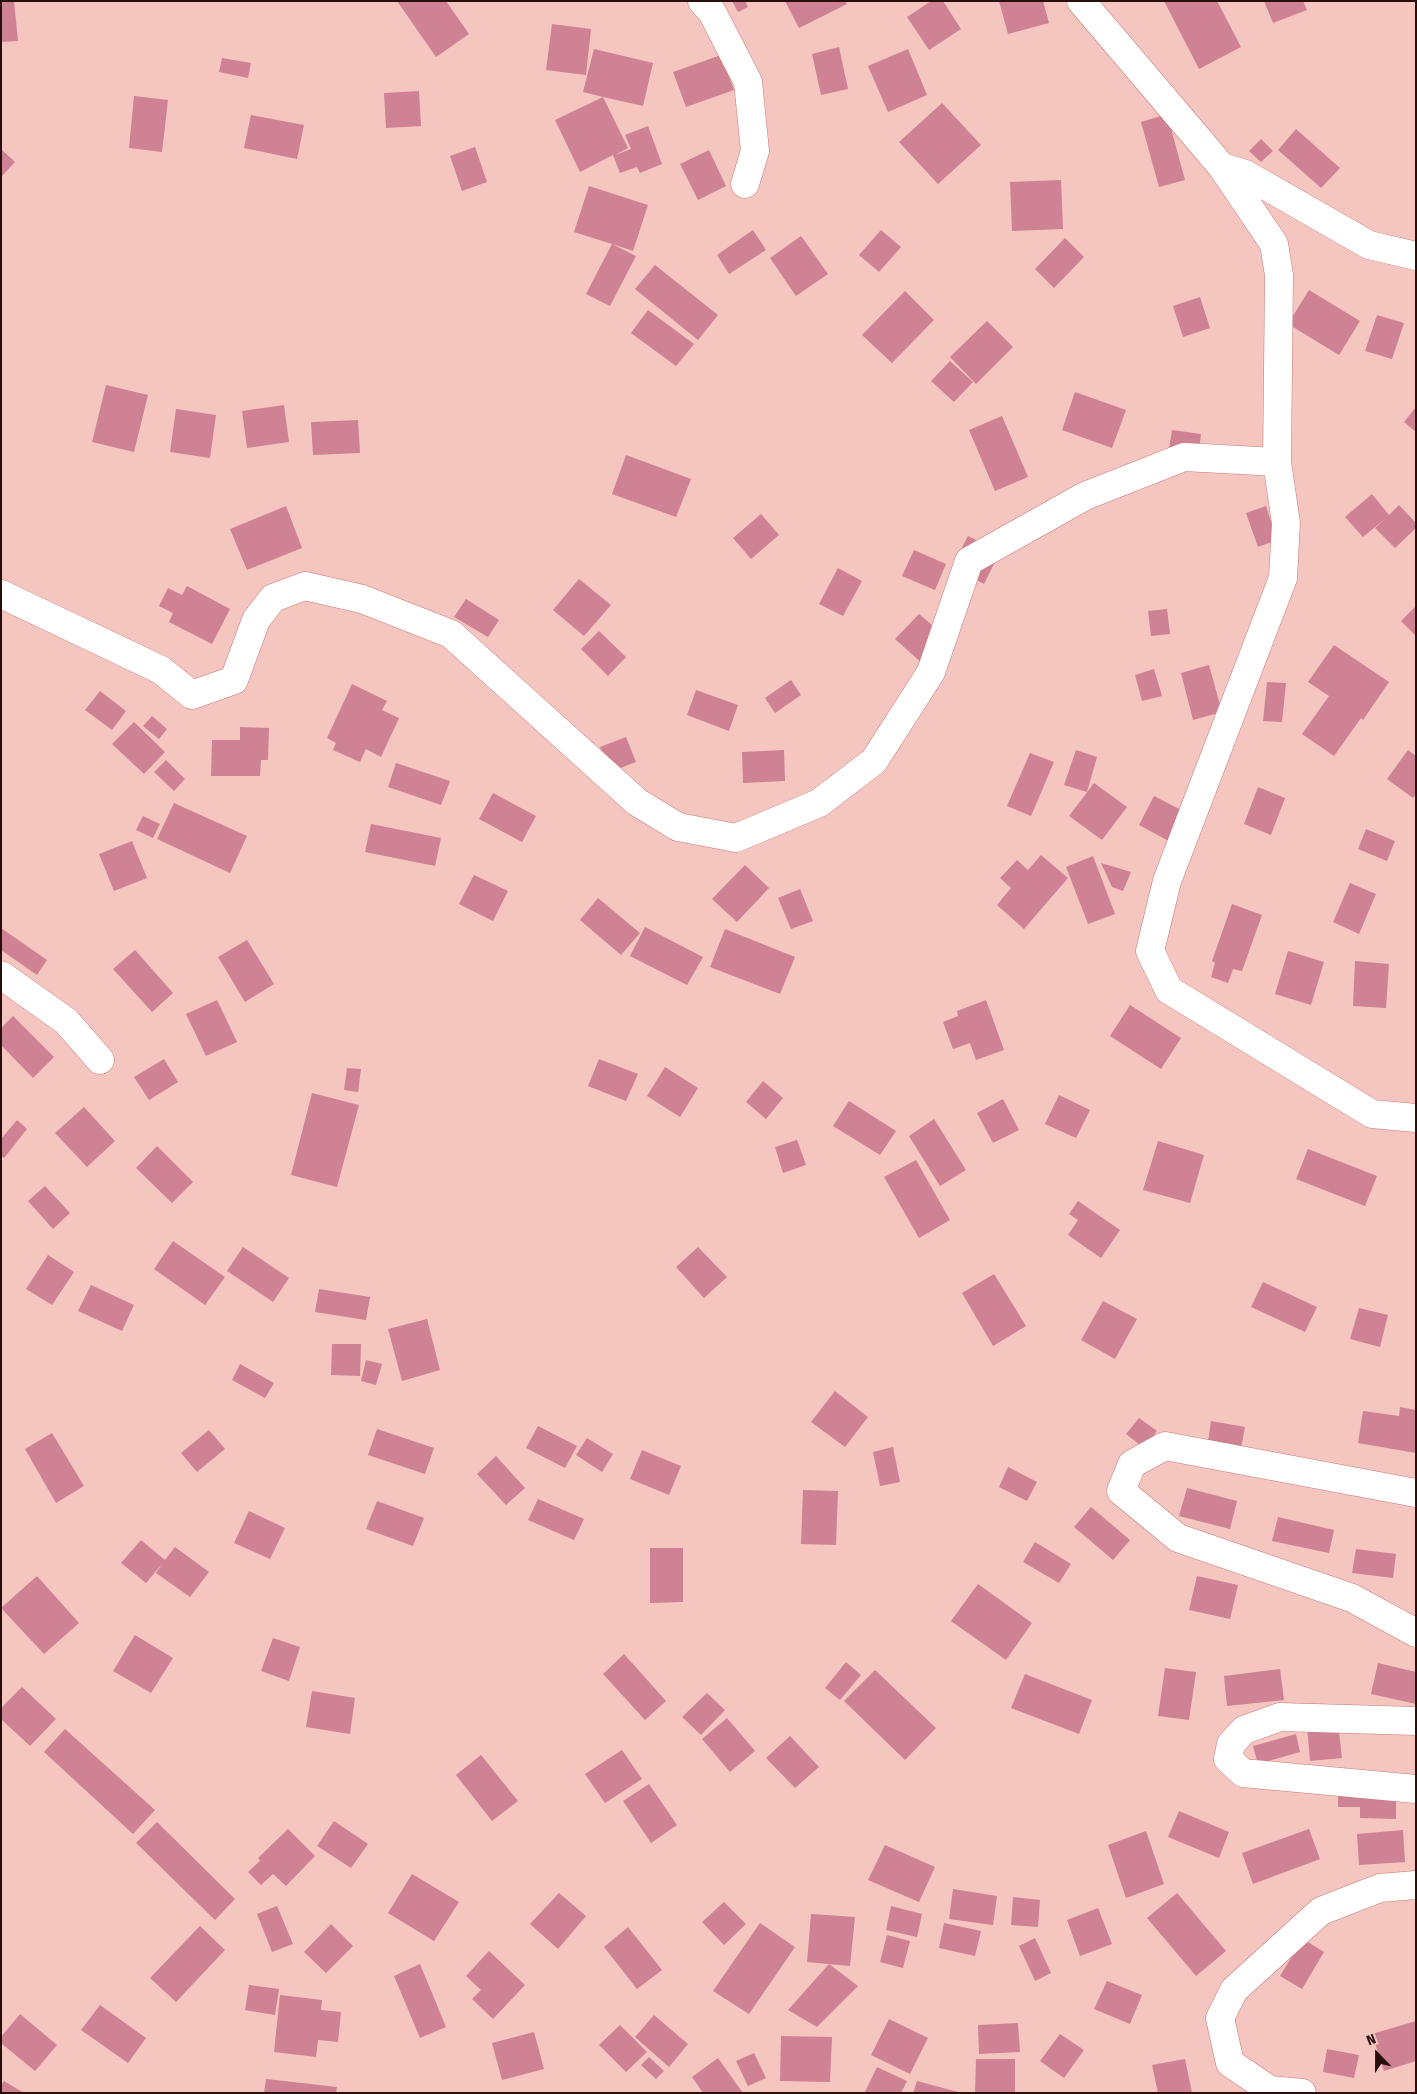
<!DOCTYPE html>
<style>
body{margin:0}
#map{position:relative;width:1417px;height:2094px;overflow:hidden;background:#f5c5c0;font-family:"Fira Sans Condensed",sans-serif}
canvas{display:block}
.frame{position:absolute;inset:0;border:2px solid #290e0c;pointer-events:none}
.north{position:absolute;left:1352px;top:2029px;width:50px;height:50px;-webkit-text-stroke:4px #f5c5c0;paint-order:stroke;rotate:338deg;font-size:14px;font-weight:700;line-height:20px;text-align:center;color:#290e0c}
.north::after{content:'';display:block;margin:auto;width:18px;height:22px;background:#290e0c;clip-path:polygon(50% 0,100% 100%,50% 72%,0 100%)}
</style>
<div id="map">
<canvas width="1417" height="2094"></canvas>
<div class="frame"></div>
<div class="north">N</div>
</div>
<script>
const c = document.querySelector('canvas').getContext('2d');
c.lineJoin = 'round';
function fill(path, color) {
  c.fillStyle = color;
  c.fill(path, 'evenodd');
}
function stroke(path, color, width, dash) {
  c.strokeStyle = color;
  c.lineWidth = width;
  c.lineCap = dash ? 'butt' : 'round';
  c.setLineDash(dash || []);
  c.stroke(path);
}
fill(new Path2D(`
 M 1,1 L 14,1 L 18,41 L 1,42 Z
 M 397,1 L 446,1 L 469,34 L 436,57 Z
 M 732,1 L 745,1 L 748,7 L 738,12 Z
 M 785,1 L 845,1 L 847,4 L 799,28 Z
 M 931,1 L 943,1 L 961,29 L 929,50 L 907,17 Z
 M 999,1 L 1043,1 L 1049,23 L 1008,34 Z
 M 1164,1 L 1217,1 L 1241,47 L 1199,69 Z
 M 1264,1 L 1303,1 L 1307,10 L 1273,23 Z
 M 552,24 L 591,29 L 586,75 L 546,70 Z
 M 839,47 L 848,89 L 821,95 L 812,54 Z
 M 594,49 L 653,63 L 643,106 L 603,97 L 628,148 L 615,155 L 631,149 L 625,135 L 648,126 L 662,164 L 640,173 L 637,167 L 620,173 L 613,155 L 580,172 L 555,120 L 603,97 L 583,92 Z
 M 908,49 L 927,95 L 888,112 L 868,66 Z
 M 721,55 L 734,90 L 686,107 L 673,72 Z
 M 222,58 L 251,63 L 248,78 L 219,72 Z
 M 419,91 L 421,126 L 386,128 L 384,93 Z
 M 134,96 L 168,100 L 162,152 L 129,148 Z
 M 942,103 L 981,145 L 938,184 L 899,142 Z
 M 1167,114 L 1185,180 L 1159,187 L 1141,122 Z
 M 251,115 L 304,125 L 297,159 L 244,148 Z
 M 1296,129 L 1340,168 L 1321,188 L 1278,150 Z
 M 1261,139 L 1273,151 L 1261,162 L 1249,151 Z
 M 475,147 L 487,182 L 462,191 L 450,156 Z
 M 1,149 L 15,162 L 1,177 Z
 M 709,150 L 726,186 L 698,200 L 680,164 Z
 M 1061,180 L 1063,229 L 1012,231 L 1010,182 Z
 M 589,186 L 648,205 L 633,251 L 612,244 L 636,256 L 610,306 L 586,294 L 612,244 L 574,232 Z
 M 753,230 L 766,250 L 729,274 L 717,255 Z
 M 881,230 L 901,247 L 879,272 L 859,255 Z
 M 801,236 L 828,274 L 796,296 L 770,258 Z
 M 1065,238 L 1084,257 L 1054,288 L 1035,269 Z
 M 655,265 L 718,315 L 698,340 L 635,289 Z
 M 1309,290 L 1360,321 L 1339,355 L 1288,324 Z
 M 905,291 L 934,320 L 892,363 L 862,335 Z
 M 1200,297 L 1210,328 L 1183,337 L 1173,306 Z
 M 648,310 L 694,344 L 676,366 L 631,333 Z
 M 1377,315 L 1404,323 L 1392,359 L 1365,351 Z
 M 987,321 L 1013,347 L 976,384 L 950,357 Z
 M 950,361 L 973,382 L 954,402 L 931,381 Z
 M 106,385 L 148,395 L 134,452 L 92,442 Z
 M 1075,392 L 1126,410 L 1112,448 L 1062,430 Z
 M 284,405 L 289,442 L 247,448 L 242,411 Z
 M 1416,407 L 1416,432 L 1404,422 Z
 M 176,409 L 216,415 L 210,458 L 170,452 Z
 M 1002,416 L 1028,477 L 995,491 L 969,430 Z
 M 358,420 L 360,453 L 313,455 L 311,422 Z
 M 1172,430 L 1201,434 L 1198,459 L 1168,455 Z
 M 626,455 L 691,479 L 676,517 L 612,494 Z
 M 1372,494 L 1389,515 L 1399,505 L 1416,523 L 1416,528 L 1395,548 L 1375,528 L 1386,518 L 1363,537 L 1345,517 Z
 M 286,506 L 302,548 L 247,570 L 230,529 Z
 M 1266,506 L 1277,540 L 1258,547 L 1246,513 Z
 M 761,514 L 779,535 L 751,559 L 733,538 Z
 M 968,536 L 1000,552 L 984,584 L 952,567 Z
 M 914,550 L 946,564 L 935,590 L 902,576 Z
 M 838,568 L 862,581 L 843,616 L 819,604 Z
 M 579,579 L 611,605 L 584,636 L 553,610 Z
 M 187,586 L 230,609 L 212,644 L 169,622 L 173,613 L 159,606 L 168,588 L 182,595 Z
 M 466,599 L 499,620 L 488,637 L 454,617 Z
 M 1416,606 L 1416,636 L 1401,621 Z
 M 1167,609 L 1170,634 L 1151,636 L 1148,611 Z
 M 919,614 L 948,639 L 924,665 L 895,639 Z
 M 599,631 L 626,657 L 608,676 L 581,649 Z
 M 1334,645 L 1389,682 L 1363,720 L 1361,718 L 1334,756 L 1302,734 L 1329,696 L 1308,682 Z
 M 1209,665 L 1222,712 L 1193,720 L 1181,673 Z
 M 1154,669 L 1162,696 L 1142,701 L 1135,675 Z
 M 791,680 L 801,695 L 775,713 L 765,698 Z
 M 1267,682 L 1286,683 L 1282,722 L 1263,721 Z
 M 352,684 L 387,701 L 382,710 L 399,718 L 381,757 L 366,749 L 360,762 L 333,750 L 336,743 L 327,738 Z
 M 696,690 L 738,705 L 729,731 L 687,715 Z
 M 100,691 L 126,711 L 112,730 L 85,710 Z
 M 152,716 L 167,729 L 159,739 L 143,726 Z
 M 134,722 L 165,752 L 144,774 L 112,744 Z
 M 240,727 L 269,728 L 268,760 L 261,760 L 260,776 L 211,776 L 212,740 L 240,740 Z
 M 626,737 L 636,762 L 610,772 L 600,747 Z
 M 784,750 L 785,781 L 743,783 L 742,752 Z
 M 1076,750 L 1097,757 L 1087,792 L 1064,785 Z
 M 1408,750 L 1416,756 L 1416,794 L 1413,798 L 1387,779 Z
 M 1030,753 L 1054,762 L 1031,816 L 1007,806 Z
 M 166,760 L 185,779 L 174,791 L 154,772 Z
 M 396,763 L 450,781 L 441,805 L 388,787 Z
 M 1094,783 L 1127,807 L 1102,840 L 1069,816 Z
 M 1258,787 L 1285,798 L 1271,835 L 1244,824 Z
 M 493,793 L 536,816 L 522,842 L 479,819 Z
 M 1154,796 L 1193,816 L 1178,846 L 1139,825 Z
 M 174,803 L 247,836 L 230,873 L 157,839 Z
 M 143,816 L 160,824 L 153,838 L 136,830 Z
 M 371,824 L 441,838 L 435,866 L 365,852 Z
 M 1366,829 L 1395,841 L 1387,861 L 1358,849 Z
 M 132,841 L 147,878 L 114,891 L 99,854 Z
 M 1041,855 L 1068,878 L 1024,929 L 997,905 L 1011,888 L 1000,878 L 1017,860 L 1028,870 Z
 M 1093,856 L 1115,914 L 1088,924 L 1066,867 Z
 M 1101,863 L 1131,872 L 1123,891 L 1112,887 Z
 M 745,865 L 769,888 L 737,922 L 712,899 Z
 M 474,875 L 508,891 L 493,921 L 459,904 Z
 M 1350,883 L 1376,894 L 1359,934 L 1333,922 Z
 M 800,889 L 813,921 L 791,929 L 778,898 Z
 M 598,898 L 640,933 L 621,955 L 580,920 Z
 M 1232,904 L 1262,915 L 1242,971 L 1233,969 L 1228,983 L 1211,977 L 1215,963 L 1212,961 Z
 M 645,927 L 703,957 L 687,985 L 630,956 Z
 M 1,928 L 47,960 L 37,975 L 1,950 Z
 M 725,929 L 795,957 L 780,994 L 710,967 Z
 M 247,940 L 274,984 L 245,1002 L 218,957 Z
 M 135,950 L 173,993 L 152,1012 L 113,969 Z
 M 1288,951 L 1324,962 L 1311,1005 L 1275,994 Z
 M 1355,961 L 1389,964 L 1386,1008 L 1353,1006 Z
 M 217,1000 L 237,1042 L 206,1056 L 186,1014 Z
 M 986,1000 L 1004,1050 L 976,1060 L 970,1043 L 953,1049 L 943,1022 L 958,1016 L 957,1011 Z
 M 1130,1005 L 1181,1038 L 1161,1069 L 1110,1036 Z
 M 13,1016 L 54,1057 L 33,1078 L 1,1045 L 1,1028 Z
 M 164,1059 L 178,1082 L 149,1100 L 134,1077 Z
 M 599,1059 L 638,1074 L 626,1101 L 588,1086 Z
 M 665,1067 L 698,1088 L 680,1117 L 647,1096 Z
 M 347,1068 L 361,1069 L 358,1092 L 344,1090 Z
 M 763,1081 L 783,1098 L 766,1119 L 746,1102 Z
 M 312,1093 L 359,1105 L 337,1187 L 291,1175 Z
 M 1059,1095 L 1090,1110 L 1076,1138 L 1045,1124 Z
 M 1003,1099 L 1019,1130 L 993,1143 L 977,1113 Z
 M 849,1101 L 896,1131 L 880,1155 L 833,1126 Z
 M 84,1107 L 115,1141 L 87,1167 L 55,1133 Z
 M 934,1119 L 966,1170 L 940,1186 L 909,1136 Z
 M 17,1120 L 27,1129 L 4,1158 L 1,1156 L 1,1139 Z
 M 797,1140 L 806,1165 L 783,1173 L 775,1147 Z
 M 1158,1141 L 1204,1155 L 1190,1203 L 1143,1190 Z
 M 157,1146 L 193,1182 L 172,1203 L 136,1168 Z
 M 1308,1149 L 1377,1176 L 1365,1206 L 1296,1179 Z
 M 916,1160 L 950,1220 L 919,1238 L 884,1177 Z
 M 45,1186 L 70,1213 L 53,1229 L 28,1201 Z
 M 1078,1201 L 1120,1230 L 1101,1258 L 1068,1235 L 1078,1220 L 1069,1214 Z
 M 173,1241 L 225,1277 L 205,1305 L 154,1269 Z
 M 243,1247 L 289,1278 L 273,1302 L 227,1271 Z
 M 698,1247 L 727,1277 L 704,1298 L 676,1267 Z
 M 48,1255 L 74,1272 L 52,1305 L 26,1289 Z
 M 994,1274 L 1026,1326 L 993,1346 L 962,1293 Z
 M 1263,1282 L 1317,1307 L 1305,1332 L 1251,1307 Z
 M 91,1285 L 134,1305 L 122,1331 L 78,1311 Z
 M 319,1289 L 370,1297 L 366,1320 L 315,1312 Z
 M 1103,1301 L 1137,1319 L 1115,1359 L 1081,1340 Z
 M 1359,1308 L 1388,1315 L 1380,1347 L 1350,1339 Z
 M 427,1319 L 440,1370 L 402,1381 L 388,1329 Z
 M 332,1344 L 361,1344 L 360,1376 L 331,1375 Z
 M 366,1360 L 382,1364 L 376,1385 L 361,1381 Z
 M 240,1364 L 274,1383 L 265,1398 L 232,1380 Z
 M 835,1391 L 868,1417 L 845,1447 L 811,1422 Z
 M 1400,1407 L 1416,1410 L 1416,1453 L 1358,1443 L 1363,1411 L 1399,1416 Z
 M 1139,1418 L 1157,1431 L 1144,1448 L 1126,1434 Z
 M 1211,1421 L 1245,1427 L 1241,1448 L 1208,1442 Z
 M 538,1426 L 577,1446 L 565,1468 L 526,1448 Z
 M 377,1429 L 434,1448 L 425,1474 L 368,1455 Z
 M 209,1430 L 225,1449 L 197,1472 L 181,1453 Z
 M 52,1433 L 84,1486 L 56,1503 L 25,1449 Z
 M 587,1438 L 613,1454 L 602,1472 L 576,1455 Z
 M 893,1447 L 900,1482 L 880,1486 L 873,1452 Z
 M 642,1450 L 681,1466 L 669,1495 L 630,1479 Z
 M 496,1456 L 525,1488 L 506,1505 L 477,1474 Z
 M 1008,1467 L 1037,1482 L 1027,1501 L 999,1487 Z
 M 1187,1488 L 1237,1501 L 1230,1529 L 1179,1516 Z
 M 803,1490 L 838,1491 L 836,1545 L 801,1544 Z
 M 538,1499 L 584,1519 L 574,1540 L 528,1520 Z
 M 377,1501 L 424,1518 L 413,1546 L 366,1529 Z
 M 1091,1507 L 1130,1540 L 1113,1560 L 1074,1527 Z
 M 249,1511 L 285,1528 L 270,1559 L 234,1543 Z
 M 1278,1517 L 1334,1530 L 1329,1553 L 1272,1541 Z
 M 141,1540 L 165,1560 L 175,1547 L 209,1572 L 190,1597 L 156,1573 L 162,1564 L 146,1583 L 121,1563 Z
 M 1035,1542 L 1071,1564 L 1059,1583 L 1023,1562 Z
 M 650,1548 L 683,1548 L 683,1602 L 650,1603 Z
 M 1356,1549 L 1396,1554 L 1393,1578 L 1352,1573 Z
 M 37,1576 L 79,1623 L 44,1654 L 1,1608 Z
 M 1197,1576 L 1238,1585 L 1230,1619 L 1189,1610 Z
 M 978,1584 L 1032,1623 L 1006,1660 L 951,1621 Z
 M 135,1635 L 173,1658 L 151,1693 L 113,1671 Z
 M 273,1638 L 300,1647 L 289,1681 L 261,1671 Z
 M 624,1654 L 666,1701 L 645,1720 L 603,1674 Z
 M 846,1662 L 861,1675 L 840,1700 L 825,1688 Z
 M 1378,1663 L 1416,1672 L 1416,1704 L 1371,1694 Z
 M 1165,1668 L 1196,1672 L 1189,1720 L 1158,1716 Z
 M 1280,1669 L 1284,1700 L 1227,1706 L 1224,1676 Z
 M 875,1670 L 936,1728 L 905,1760 L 844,1701 Z
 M 1025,1674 L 1092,1700 L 1079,1734 L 1011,1708 Z
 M 22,1687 L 56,1719 L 30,1746 L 1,1719 L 1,1708 Z
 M 312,1691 L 355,1698 L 350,1734 L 306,1727 Z
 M 707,1693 L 725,1710 L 701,1735 L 682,1717 Z
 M 727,1718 L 755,1751 L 730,1772 L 702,1739 Z
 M 1338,1723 L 1342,1758 L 1310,1761 L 1307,1726 Z
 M 65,1729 L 155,1810 L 133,1834 L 44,1752 Z
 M 1296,1734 L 1300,1752 L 1258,1764 L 1253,1746 Z
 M 790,1736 L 819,1767 L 795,1788 L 766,1758 Z
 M 622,1750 L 642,1779 L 605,1803 L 585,1774 Z
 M 481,1755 L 518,1801 L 492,1821 L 456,1775 Z
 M 649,1784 L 677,1825 L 651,1843 L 623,1801 Z
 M 1396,1794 L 1396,1819 L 1360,1818 L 1360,1807 L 1338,1807 L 1338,1795 Z
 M 1179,1811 L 1229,1832 L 1219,1858 L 1168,1837 Z
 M 334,1821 L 368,1844 L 351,1868 L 317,1846 Z
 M 157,1822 L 235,1899 L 215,1920 L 136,1843 Z
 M 288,1829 L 315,1856 L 286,1886 L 273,1874 L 261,1885 L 248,1872 L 260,1861 L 258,1858 Z
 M 1309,1829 L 1320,1859 L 1253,1884 L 1242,1853 Z
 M 1403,1830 L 1405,1862 L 1359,1865 L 1357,1834 Z
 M 1146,1831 L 1164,1884 L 1126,1898 L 1108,1845 Z
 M 885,1845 L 935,1867 L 919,1902 L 868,1880 Z
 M 412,1874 L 459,1902 L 434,1941 L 388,1913 Z
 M 953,1889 L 997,1896 L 993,1925 L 949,1919 Z
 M 559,1893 L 586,1916 L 558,1949 L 530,1924 Z
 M 1177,1893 L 1226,1951 L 1196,1976 L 1147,1918 Z
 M 1013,1897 L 1040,1900 L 1038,1927 L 1011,1925 Z
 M 724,1902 L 746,1924 L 724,1945 L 702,1922 Z
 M 277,1906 L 293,1944 L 272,1952 L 257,1914 Z
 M 891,1906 L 922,1914 L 917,1937 L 886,1930 Z
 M 1098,1908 L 1112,1944 L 1080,1956 L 1067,1920 Z
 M 811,1914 L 855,1917 L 850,1966 L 807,1962 Z
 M 760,1923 L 795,1947 L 749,2014 L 713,1991 Z
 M 944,1923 L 981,1931 L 975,1956 L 939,1948 Z
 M 331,1924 L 353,1946 L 326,1973 L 304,1952 Z
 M 200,1926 L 225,1950 L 176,2002 L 150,1978 Z
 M 628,1927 L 662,1970 L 637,1989 L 604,1947 Z
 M 887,1935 L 910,1941 L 903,1968 L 880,1962 Z
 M 1035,1938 L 1051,1973 L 1035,1981 L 1019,1946 Z
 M 1303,1939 L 1324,1952 L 1302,1989 L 1280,1976 Z
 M 489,1951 L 525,1985 L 493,2019 L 472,1999 L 481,1990 L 466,1976 Z
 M 420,1964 L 446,2027 L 420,2038 L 394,1976 Z
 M 829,1964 L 858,1986 L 817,2027 L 788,2010 Z
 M 1107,1981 L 1142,1995 L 1130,2024 L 1094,2009 Z
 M 249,1985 L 279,1989 L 275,2015 L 245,2010 Z
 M 280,1995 L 322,2000 L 321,2010 L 341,2012 L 338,2042 L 318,2040 L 316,2057 L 274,2052 Z
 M 100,2005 L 146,2038 L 128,2063 L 81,2030 Z
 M 20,2014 L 57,2045 L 35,2071 L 1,2043 L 1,2037 Z
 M 654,2015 L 688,2044 L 669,2067 L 635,2037 Z
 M 889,2019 L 928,2038 L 910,2074 L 871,2055 Z
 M 1416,2021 L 1416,2061 L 1384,2071 L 1372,2034 Z
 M 1018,2023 L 1020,2052 L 979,2054 L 978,2025 Z
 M 620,2025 L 647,2052 L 626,2072 L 599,2045 Z
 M 534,2032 L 544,2069 L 502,2080 L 492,2043 Z
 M 1060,2034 L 1084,2050 L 1064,2078 L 1040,2061 Z
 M 781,2036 L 832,2037 L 830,2082 L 780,2081 Z
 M 1327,2049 L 1359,2055 L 1354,2078 L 1323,2072 Z
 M 754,2053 L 766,2078 L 748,2086 L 736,2061 Z
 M 649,2057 L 664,2071 L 656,2079 L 641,2065 Z
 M 718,2058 L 743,2093 L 703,2093 L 692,2077 Z
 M 976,2059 L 1015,2059 L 1015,2093 L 975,2093 Z
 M 1185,2059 L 1192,2093 L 1158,2093 L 1152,2065 Z
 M 877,2067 L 907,2081 L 901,2093 L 865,2092 Z
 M 266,2079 L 337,2087 L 336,2093 L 264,2093 Z
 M 4,2081 L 24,2093 L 1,2093 L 1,2085 Z
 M 917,2081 L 958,2092 L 958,2093 L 913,2093 Z`), '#ce8293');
const minor = new Path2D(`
 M 702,1 L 712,12 L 748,82 L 755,151 L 745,184
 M 1081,1 L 1222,167 L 1274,244 L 1279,275 L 1277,462 L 1286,523 L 1283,578 L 1167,881 L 1150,951 L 1169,990 L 1372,1114 L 1416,1118
 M 1222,167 L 1245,174 L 1369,245 L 1416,256
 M 1,594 L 161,670 L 192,695 L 234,680 L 256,620 L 273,598 L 305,586 L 362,599 L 451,634 L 637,802 L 678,827 L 736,838 L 819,803 L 874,761 L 931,672 L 969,561 L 1085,496 L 1184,457 L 1277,462
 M 1,975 L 66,1021 L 100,1060
 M 1416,1493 L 1165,1446 L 1132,1464 L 1121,1491 L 1178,1538 L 1352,1598 L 1416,1633
 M 1416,1721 L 1280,1717 L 1244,1730 L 1231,1744 L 1228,1759 L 1243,1773 L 1416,1789
 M 1302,2093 L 1270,2090 L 1230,2063 L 1220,2018 L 1234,1990 L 1321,1911 L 1380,1888 L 1416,1885`);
stroke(minor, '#c47b75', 29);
stroke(minor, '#fff', 28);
</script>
